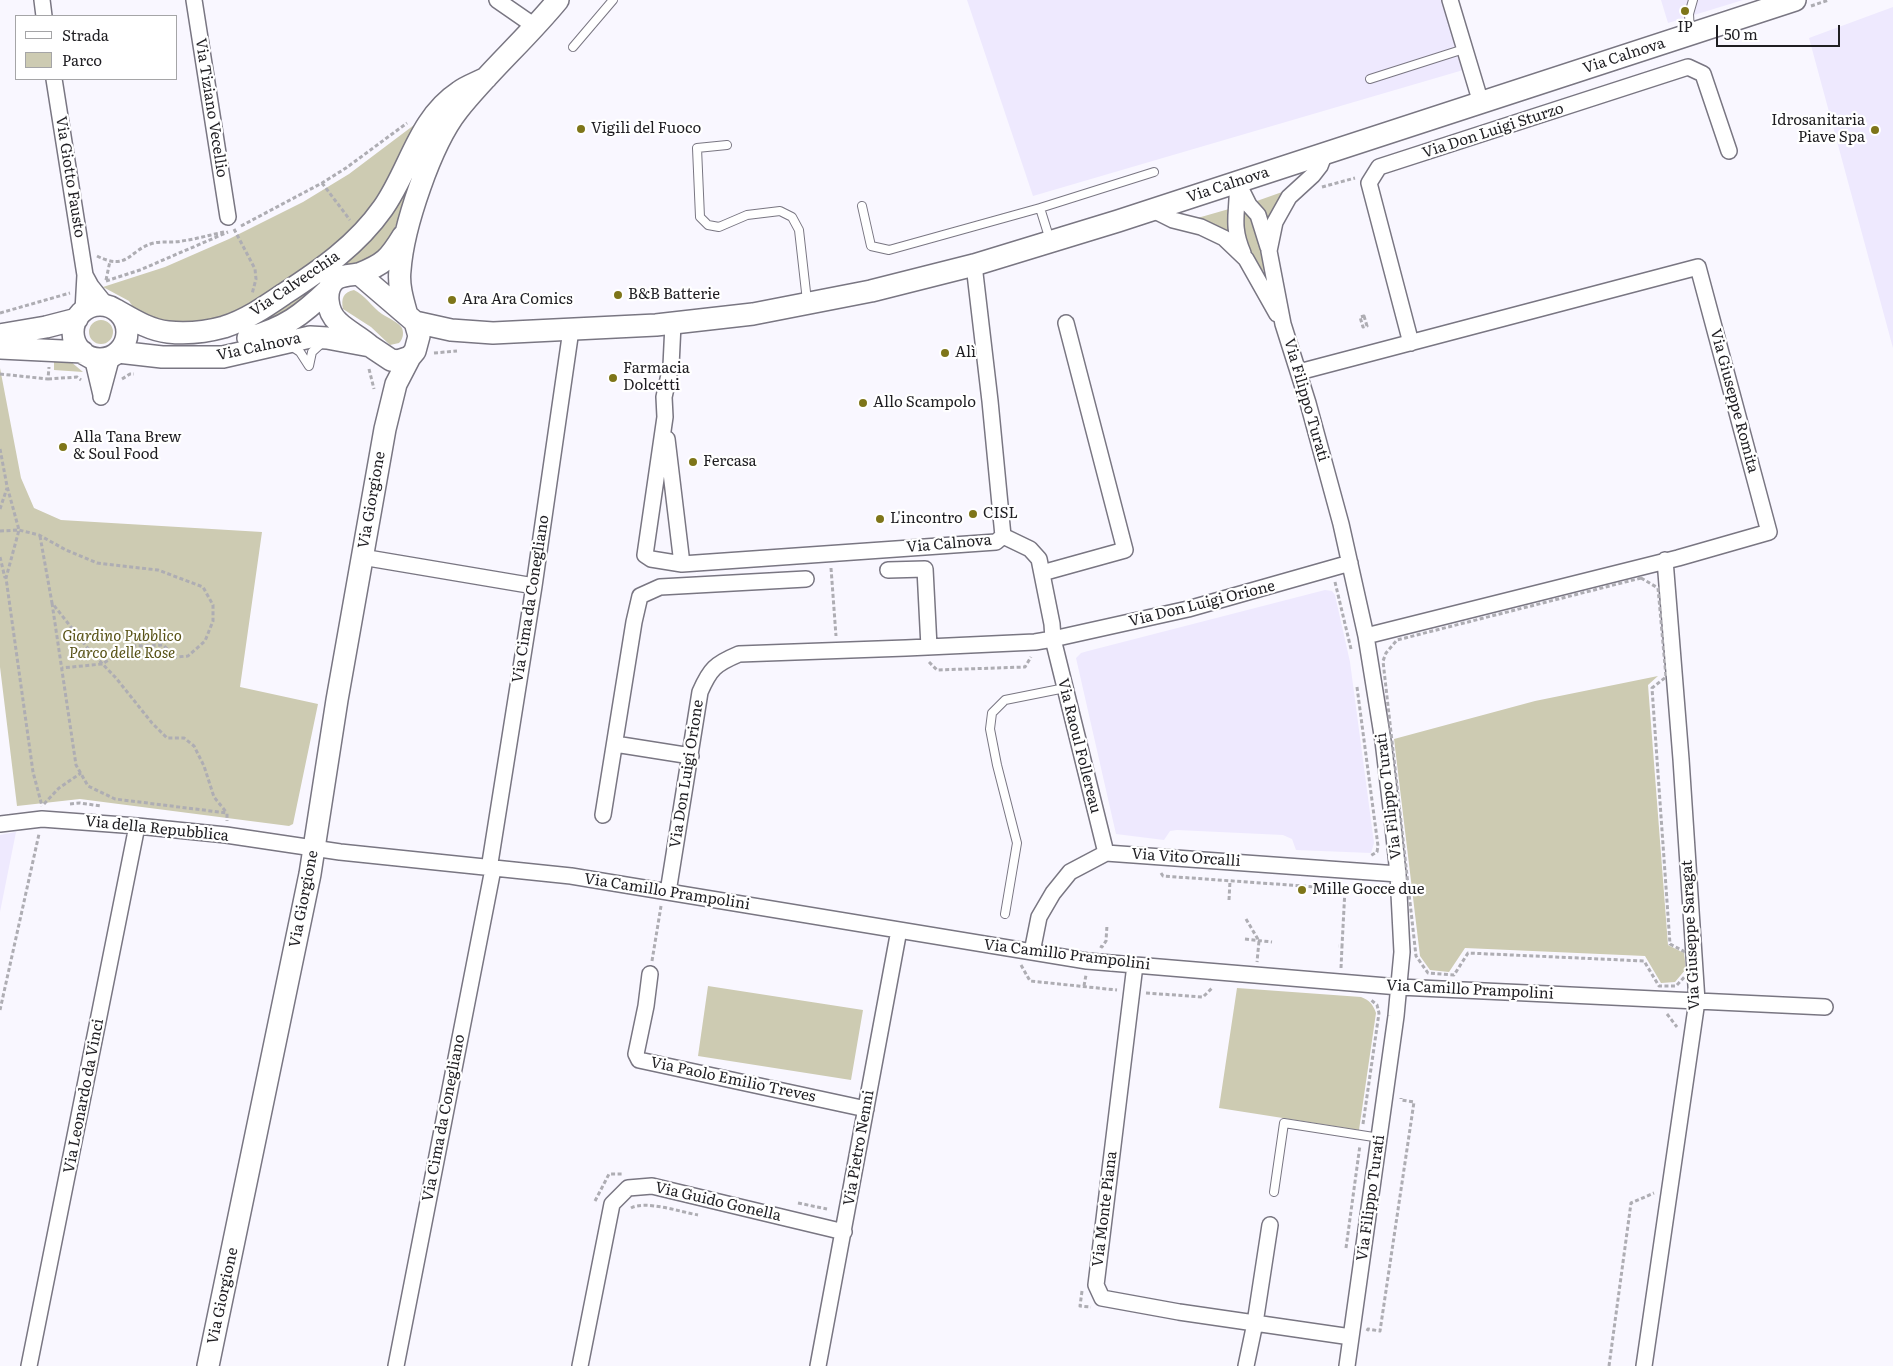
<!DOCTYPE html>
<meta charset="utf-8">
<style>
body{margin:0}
#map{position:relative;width:1893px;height:1366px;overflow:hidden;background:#f9f7ff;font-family:Literata,serif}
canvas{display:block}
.legend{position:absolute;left:15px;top:15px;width:162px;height:65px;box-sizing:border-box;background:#fff;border:1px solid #a5a5a7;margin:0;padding:6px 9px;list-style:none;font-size:15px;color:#1f1e22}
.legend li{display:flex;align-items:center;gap:10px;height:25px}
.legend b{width:25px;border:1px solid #a5a5a7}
.scale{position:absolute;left:1716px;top:25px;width:124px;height:22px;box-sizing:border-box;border:2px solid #1f1e22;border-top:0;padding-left:6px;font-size:15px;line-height:18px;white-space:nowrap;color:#1f1e22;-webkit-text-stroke:4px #fff;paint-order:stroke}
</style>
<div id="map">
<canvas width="1893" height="1366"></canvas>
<ul class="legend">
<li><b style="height:6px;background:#fff"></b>Strada</li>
<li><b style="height:14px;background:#cdcbb2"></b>Parco</li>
</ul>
<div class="scale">50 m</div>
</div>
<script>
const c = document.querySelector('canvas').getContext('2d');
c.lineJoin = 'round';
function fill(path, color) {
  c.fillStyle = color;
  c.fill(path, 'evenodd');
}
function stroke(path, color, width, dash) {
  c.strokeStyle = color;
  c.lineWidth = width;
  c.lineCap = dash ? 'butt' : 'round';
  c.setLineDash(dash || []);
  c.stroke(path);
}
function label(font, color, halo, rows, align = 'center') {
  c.font = font + ' Literata,serif';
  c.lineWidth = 4.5;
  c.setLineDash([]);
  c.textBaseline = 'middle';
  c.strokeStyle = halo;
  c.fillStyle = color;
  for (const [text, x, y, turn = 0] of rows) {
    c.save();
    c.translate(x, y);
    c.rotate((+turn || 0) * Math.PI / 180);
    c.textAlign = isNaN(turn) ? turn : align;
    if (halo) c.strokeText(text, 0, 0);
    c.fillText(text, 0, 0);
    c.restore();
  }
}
fill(new Path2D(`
 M 967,0 L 1455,0 L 1477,66 L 1033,196 Z
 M 1661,0 L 1743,0 L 1668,23 Z
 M 1893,7 L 1893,348 L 1809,38 Z
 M 1325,590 L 1332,591 L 1335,595 L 1350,662 L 1374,843 L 1371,853 L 1296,850 L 1292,839 L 1283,835 L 1177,830 L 1170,831 L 1164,840 L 1116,834 L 1076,658 L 1081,653 L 1088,651 Z
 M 16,832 L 0,912 L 0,835 Z`), '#eee9fe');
fill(new Path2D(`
 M 418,122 L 374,208 L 335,246 L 263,299 L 240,312 L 215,320 L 175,324 L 143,317 L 135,310 L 129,301 L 103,287 L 165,267 L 229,239 L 303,202 L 349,174 Z
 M 415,167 L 388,249 L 294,311 L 249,330 Z
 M 1285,191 L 1271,215 L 1267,226 L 1254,202 Z
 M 1242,205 C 1260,223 1261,246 1265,270 L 1262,271 L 1242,238 Z
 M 1229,209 L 1228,218 L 1229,235 L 1194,219 Z
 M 354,290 C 365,295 372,307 382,314 C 388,318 398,322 402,328 C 404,333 403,339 399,343 L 390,345 L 371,327 L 343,309 C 341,299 343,292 354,290 Z
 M89 332a12 12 0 1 1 24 0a12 12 0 1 1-24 0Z
 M 54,355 L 70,361 L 83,372 L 54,370 Z
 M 0,368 L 21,478 L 34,508 L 61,520 L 262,532 L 240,687 L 318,704 L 293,824 L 289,826 L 80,799 L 17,806 L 0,667 Z
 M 1658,676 L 1648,685 L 1668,945 L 1684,953 L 1686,969 L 1675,982 L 1661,983 L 1645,956 L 1465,948 L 1449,972 L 1430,970 L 1420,956 L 1394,739 L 1535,701 Z
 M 708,986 L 863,1010 L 851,1080 L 698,1056 Z
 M 1237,988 L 1361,997 C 1369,1000 1373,1004 1376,1013 L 1359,1130 L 1219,1108 Z`), '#cdcbb2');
const lane = new Path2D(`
 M 1690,32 L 1689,14 L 1693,0
 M 573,47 L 613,0
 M 1370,79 L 1464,49
 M 727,145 L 697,148 L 700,217 L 708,225 L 719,227 L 747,215 L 780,211 L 792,217 L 799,230 L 807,301
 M 862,206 L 871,246 L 889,250 L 1040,208
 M 1050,240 L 1040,208 L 1154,172
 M 291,346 L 300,352 L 309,366 L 312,352 L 323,342
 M 1005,914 L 1017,843 L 997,765 L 990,729 L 992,713 L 1005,700 L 1065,688
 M 1274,1192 L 1284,1123 L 1380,1138`);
const street = new Path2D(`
 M 42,0 L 44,16
 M 194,0 L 228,217
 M 497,0 L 536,27
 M 1450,0 L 1481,103
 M 54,79 L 85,275 L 83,311
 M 1325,153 L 1320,166 L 1313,175 L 1289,197 L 1275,222 L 1269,251 L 1283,324 L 1308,403 L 1341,524 L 1366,636 L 1383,741 L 1391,808 L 1398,874 L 1402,952 L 1396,1016 L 1347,1366
 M 1237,182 C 1239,211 1230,223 1243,253
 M 1238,183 L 1249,205 L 1258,215 L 1268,247
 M 1153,210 L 1173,220 L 1201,227 L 1224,238 L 1246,259 L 1277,314
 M 85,275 L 91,286 L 107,306
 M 673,324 L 671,366 L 664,397 L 665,417 L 645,555 L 651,559 L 682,564 L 996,542 L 1003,536 L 990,401 L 974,265
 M 1411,343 L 1369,183 L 1379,167 L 1688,67 L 1703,74 L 1729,151
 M 92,357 L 101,395
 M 1299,372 L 1698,267 L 1769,532 L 1678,558 L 1366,636
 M 101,397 L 112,356
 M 667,439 L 682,564
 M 1003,536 L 1030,549 L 1039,559 L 1052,624 L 1053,639 L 1106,853
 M 362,557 L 534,586
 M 888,570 L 925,569 L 929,647
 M 1042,573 L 1125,550 L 1066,323
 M 615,744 L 691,756
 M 603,815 L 634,622 L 640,596 L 660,587 L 806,579
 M 0,824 L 42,819 L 137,826 L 226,835 L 340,852 L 571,876 L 1087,961 L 1399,987 L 1825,1007
 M 489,869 L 534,586 L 571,330
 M 668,892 L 700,692 C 710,669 715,664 739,654 L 906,648 L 1035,642 L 1053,639 L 1188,609 L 1350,563
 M 1032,952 L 1039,917 L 1053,893 L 1070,872 L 1106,853 L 1398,874
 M 1135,965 L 1096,1285 L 1102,1298 L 1179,1312 L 1351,1337
 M 650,974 L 646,1006 L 636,1054 L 639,1060 L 866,1109
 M 29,1366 L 137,826
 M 396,1366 L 493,869
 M 580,1366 L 612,1204 L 628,1188 L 652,1186 L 844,1232
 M 818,1366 L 899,930
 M 1246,1366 L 1255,1323 L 1270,1225
 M 1644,1366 L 1697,1001 L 1681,759 L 1665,560`);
const secondary = new Path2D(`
 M 359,274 C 384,264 389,259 403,236
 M73 332a27 27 0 1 1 54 0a27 27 0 1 1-54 0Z
 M 116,310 C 132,319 149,330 168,332 C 186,334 206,332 224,327 C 246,320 265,307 284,294 C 321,270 357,245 383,208 C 410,170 418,119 459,92 C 467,86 477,83 486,78
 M 407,315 C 403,301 398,285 400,270 C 403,227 431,144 458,110 C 489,71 527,38 558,0
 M 415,322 L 451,330 L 493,333 L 656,325 L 753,314 L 871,291 L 974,265 L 1118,221 L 1795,0
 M 0,335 L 46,327 L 77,319
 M 248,338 C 285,328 302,315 329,289
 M 0,348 L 83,352
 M 118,352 L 162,357 L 223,357 L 310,337 L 327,338 L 370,346 L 391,360 L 398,361 L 410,357 L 415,351 L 419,336 L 415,322 L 359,274 C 352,275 342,275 336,279 C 323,289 327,312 338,322 C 347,331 360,337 370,346
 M 208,1366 L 310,874 L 337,700 L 385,429 L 396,384 L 410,357`);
stroke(lane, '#797682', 10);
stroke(street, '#797682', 18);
stroke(secondary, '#797682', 24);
stroke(new Path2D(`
 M 1811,6 L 1829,0
 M 322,183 L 350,220
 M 1322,187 L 1355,178
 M 241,226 L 322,183 L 346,168 L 407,123
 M 234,229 L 255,269 L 256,279 L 252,294
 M 97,256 C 129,272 129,249 154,243 C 163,241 173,243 182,241 C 196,239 210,235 224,232
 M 106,280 L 110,261
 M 106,281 L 140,270 L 228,232
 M 0,313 L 70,293
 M 1364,316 L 1367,326 L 1363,327 L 1360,317 Z
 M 434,353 L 457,351
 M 369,369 L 374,389
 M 0,374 L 48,379 L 49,367
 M 48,379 L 77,377 L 81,380
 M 122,379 L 130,374 L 134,374
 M 0,449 L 7,486 L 19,530 L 6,578 L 33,772 L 42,806
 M 0,509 L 7,488
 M 0,531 L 19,530 L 39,535 L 66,550 L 97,563 L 158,570 L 203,587 L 213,605 L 213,621 L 205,641 L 188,656 L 176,657 L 163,645 L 132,646 L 102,664 L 62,668
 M 40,536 L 52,603 L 90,651 L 116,678 L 152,723 L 167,738 L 184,738 L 194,746 L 204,766 L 214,797 L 227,813
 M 0,557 L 5,578
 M 831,568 L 836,636
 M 1641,578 L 1658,588 L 1666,677 L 1652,688 L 1670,944 L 1687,953 L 1689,972 L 1676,986 L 1659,986 L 1644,961 L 1468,953 L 1454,975 L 1428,973 L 1416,956 L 1383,661 L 1386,653 L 1397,640 Z
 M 1335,582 L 1351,649
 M 52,603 L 76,765 L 88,786 L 115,799 L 227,813 L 227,821
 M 929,662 L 937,670 L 1025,667 L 1031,657
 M 1357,687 L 1378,846 L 1377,852 L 1370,856
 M 44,804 L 59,788 L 81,773
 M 70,804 L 80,803 L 101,806
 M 1161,873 L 1163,876 L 1345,889 L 1342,946 L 1338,946
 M 1229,900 L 1230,881
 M 1246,919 L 1259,941 L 1257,962
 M 1245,939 L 1272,942
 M 1100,946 L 1102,947 L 1106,941 L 1107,925
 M 652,961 L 661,906
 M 1021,965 L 1030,981 L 1117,990
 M 1341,968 L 1342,946
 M 1084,986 L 1086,975
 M 1146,993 L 1203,997 L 1213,987
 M 0,1010 L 39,834
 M 1667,1014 L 1677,1027
 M 1363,1124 L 1379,1013 L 1377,1005 L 1371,1000
 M 595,1201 L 609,1174 L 622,1174
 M 798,1203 L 827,1209
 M 631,1208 C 646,1200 681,1212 698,1215
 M 1346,1248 L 1360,1145
 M 1082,1291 L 1080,1306 L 1091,1307
 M 1367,1331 L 1368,1329 L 1380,1331 L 1414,1102 L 1401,1100 L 1401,1098
 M 1609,1366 L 1631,1203 L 1654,1193`), '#aeadb3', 3, [4, 2.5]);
stroke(lane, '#fff', 8);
stroke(street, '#fff', 15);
stroke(secondary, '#fff', 21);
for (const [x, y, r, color] of [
 [1685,11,5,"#7e7519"],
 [581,129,5,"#7e7519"],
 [1875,130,5,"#7e7519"],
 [618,295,5,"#7e7519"],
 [452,300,5,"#7e7519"],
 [945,353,5,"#7e7519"],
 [613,378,5,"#7e7519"],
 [863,403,5,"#7e7519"],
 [63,447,5,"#7e7519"],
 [693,462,5,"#7e7519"],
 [973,514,5,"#7e7519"],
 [880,519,5,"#7e7519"],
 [1302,890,5,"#7e7519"]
]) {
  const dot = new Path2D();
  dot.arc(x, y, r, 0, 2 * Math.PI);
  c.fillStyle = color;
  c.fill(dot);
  stroke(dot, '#fff', 2);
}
label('15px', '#1f1e22', '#fff', [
 ["IP",1685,28,"center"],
 ["Idrosanitaria",1865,121,"right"],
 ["Piave Spa",1865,138,"right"],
 ["Vigili del Fuoco",591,129],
 ["B&B Batterie",628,295],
 ["Ara Ara Comics",462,300],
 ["Alì",955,353],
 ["Farmacia",623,369],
 ["Dolcetti",623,386],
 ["Allo Scampolo",873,403],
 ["Alla Tana Brew",73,438],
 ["& Soul Food",73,455],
 ["Fercasa",703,462],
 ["CISL",983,514],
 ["L'incontro",890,519],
 ["Mille Gocce due",1312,890]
], 'left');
label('15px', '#1f1e22', '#fff', [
 ["Via Calnova",1624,56,-18],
 ["Via Tiziano Vecellio",211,108,81],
 ["Via Don Luigi Sturzo",1493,131,-18],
 ["Via Giotto Fausto",70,177,81],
 ["Via Calnova",1228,185,-18],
 ["Via Calvecchia",295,284,-34],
 ["Via Calnova",259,347,-12],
 ["Via Filippo Turati",1306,400,74],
 ["Via Giuseppe Romita",1734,401,75],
 ["Via Giorgione",372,500,-80],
 ["Via Calnova",949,544,-5],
 ["Via Cima da Conegliano",531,599,-81],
 ["Via Don Luigi Orione",1202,604,-14],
 ["Via Raoul Follereau",1079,746,76],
 ["Via Don Luigi Orione",687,774,-81],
 ["Via Filippo Turati",1389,796,-97],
 ["Via della Repubblica",157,829,6],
 ["Via Vito Orcalli",1186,858,4],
 ["Via Camillo Prampolini",667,892,9],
 ["Via Giorgione",304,899,-79],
 ["Via Giuseppe Saragat",1691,935,-93],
 ["Via Camillo Prampolini",1067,955,7],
 ["Via Camillo Prampolini",1470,990,3],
 ["Via Paolo Emilio Treves",733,1080,12],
 ["Via Leonardo da Vinci",84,1096,-79],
 ["Via Cima da Conegliano",444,1118,-79],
 ["Via Pietro Nenni",859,1148,-80],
 ["Via Filippo Turati",1371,1198,-82],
 ["Via Guido Gonella",718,1202,13],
 ["Via Monte Piana",1105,1209,-83],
 ["Via Giorgione",223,1296,-78]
]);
label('italic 15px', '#575115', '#fff', [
 ["Giardino Pubblico",122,637],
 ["Parco delle Rose",122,654]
]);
</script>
